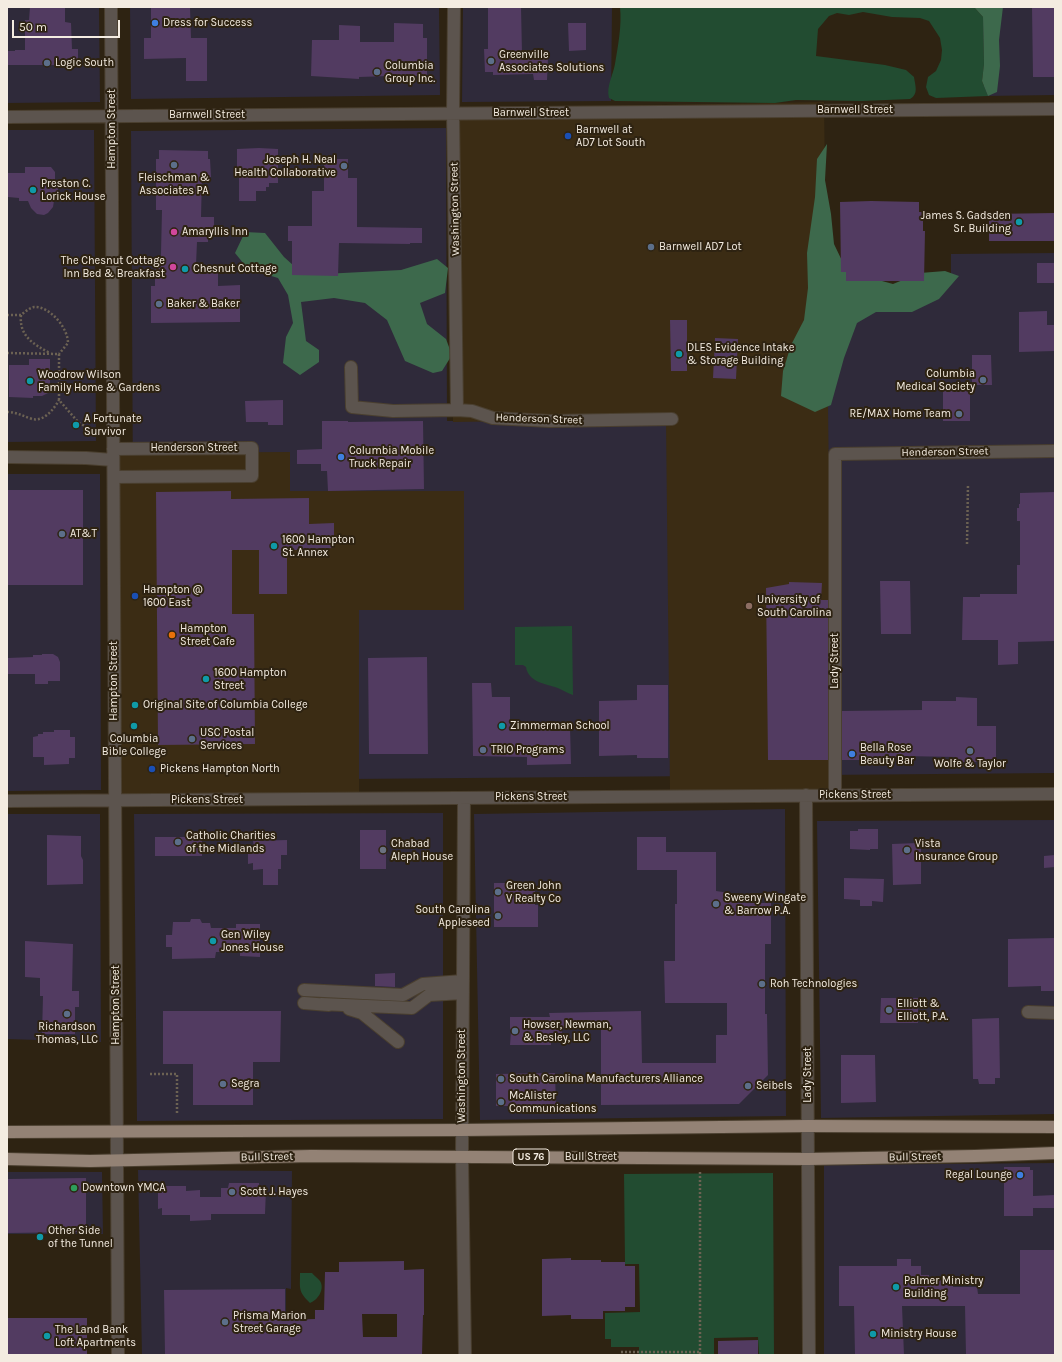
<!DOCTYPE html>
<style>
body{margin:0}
#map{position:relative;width:1062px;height:1362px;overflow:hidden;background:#2e2312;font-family:Karla,sans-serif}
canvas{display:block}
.frame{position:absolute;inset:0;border:8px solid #f4ece1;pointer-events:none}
.scale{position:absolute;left:12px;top:20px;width:108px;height:18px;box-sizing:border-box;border:2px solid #f4ece1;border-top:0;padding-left:5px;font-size:12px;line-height:14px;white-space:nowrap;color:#f4ece1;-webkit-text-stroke:3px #2e2312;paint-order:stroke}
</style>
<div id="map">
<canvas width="1062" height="1362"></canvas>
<div class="frame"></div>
<div class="scale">50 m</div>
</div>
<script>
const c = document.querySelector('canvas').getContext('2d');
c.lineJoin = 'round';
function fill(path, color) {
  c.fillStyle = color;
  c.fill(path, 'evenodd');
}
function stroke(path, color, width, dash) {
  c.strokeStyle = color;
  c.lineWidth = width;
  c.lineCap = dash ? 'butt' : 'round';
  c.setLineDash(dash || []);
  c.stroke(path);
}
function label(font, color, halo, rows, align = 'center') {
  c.font = font + ' Karla,sans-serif';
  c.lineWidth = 4;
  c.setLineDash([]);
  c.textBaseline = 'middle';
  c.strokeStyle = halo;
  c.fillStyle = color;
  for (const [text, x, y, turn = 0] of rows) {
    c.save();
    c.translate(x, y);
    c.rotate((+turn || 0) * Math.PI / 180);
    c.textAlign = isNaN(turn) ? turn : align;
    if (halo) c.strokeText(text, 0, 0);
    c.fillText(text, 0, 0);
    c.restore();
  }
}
fill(new Path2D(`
 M 7,7 L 99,7 L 100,102 L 7,103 Z
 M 130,7 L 439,7 L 440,95 L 131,99 Z
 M 463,7 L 612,7 L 611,101 L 462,102 Z
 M 983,7 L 1055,7 L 1055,95 L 984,96 Z
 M 446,128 L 447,421 L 821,418 L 821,286 L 951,285 L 951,254 L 1055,253 L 1055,773 L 350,779 L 133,494 L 131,131 Z
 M 7,130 L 94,130 L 96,441 L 7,442 Z
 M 7,474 L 100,474 L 101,790 L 7,791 Z
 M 785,809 L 786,1116 L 480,1120 L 474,814 Z
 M 443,813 L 443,1119 L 137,1121 L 134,814 Z
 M 7,814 L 100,814 L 101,1042 L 7,1039 Z
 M 1055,820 L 1055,1114 L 821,1118 L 817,821 Z
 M 1055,1163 L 1055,1355 L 824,1355 L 824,1165 Z
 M 138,1170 L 292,1171 L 291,1289 L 286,1288 L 286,1355 L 142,1355 Z
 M 7,1172 L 102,1172 L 103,1234 L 7,1234 Z`), '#2f2a3a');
fill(new Path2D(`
 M 824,102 L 833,789 L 670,792 L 666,419 L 453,422 L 449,109 Z
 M 290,452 L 290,491 L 464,491 L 464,610 L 359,610 L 359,802 L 115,803 L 116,453 Z`), '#3b2c14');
fill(new Path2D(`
 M 620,7 L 974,7 L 983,17 L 984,64 L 982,81 L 988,96 L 936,98 L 929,95 L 926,87 L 928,77 L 936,71 L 941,60 L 942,50 L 940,38 L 929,21 L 920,18 L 892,17 L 863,12 L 849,15 L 837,13 L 829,16 L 818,29 L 816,56 L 885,65 L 906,70 L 914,77 C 915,85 919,94 910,99 L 862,101 L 796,100 L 775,103 L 615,101 L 609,98 C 606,87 613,75 615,64 C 618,46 622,25 620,7 Z
 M 572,626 L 573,695 C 567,693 561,689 555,687 C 544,684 528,681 526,667 L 523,665 L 515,665 L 515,627 Z
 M 773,1173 L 774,1355 L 759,1355 L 758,1337 L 714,1338 L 714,1355 L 639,1355 L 639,1347 L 611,1347 L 611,1339 L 605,1339 L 605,1313 L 640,1312 L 639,1264 L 625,1264 L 624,1174 Z
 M 300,1273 L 312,1273 C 314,1276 318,1278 320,1281 C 325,1289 318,1300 310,1303 C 298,1291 300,1289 300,1273 Z`), '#224c31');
fill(new Path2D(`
 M 974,7 L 1003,7 L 999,40 L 1000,66 L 997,92 L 988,96 L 982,81 L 984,64 L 983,17 Z
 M 827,144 L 825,180 L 831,214 L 834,244 L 845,267 L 871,278 L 893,284 L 920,273 L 945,271 L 959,276 L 939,299 L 912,312 L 876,312 L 857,323 L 844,358 L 831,405 L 815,412 L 781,396 L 783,371 L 791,345 L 804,320 L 808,288 L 807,253 L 815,197 L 817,159 Z
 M 245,232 L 265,233 L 284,257 L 304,275 L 401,270 L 437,259 L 448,268 L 445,293 L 420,303 L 427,324 L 446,339 L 452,355 L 442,371 L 433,373 L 405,361 L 387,320 L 365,303 L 334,298 L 301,302 L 306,341 L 319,350 L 319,362 L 300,375 L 283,363 L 286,337 L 293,323 L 288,295 L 278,278 L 248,269 L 235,253 Z`), '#3d694c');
fill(new Path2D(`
 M 30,7 L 65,7 L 65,22 L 71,23 L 72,49 L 78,49 L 78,65 L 7,65 L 7,51 L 15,51 L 15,50 L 25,50 L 25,20 L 29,20 Z
 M 151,7 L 190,7 L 191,38 L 207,38 L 207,81 L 186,81 L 186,58 L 144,59 L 144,38 L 151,38 Z
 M 488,7 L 521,7 L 522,53 L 547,53 L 547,59 L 548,58 L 547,80 L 534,80 L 533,74 L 493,75 L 493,72 L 485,72 L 484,49 L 488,49 Z
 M 1032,7 L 1055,7 L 1055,77 L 1033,77 Z
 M 394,23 L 423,24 L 423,38 L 427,38 L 427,76 L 389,76 L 359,77 L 359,79 L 311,76 L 312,40 L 339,40 L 339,25 L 360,26 L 360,42 L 394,42 Z
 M 568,23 L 586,23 L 586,50 L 569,51 Z
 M 259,148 L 278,149 L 278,183 L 269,183 L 269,187 L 266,187 L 266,191 L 256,191 L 256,201 L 239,201 L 239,173 L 237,173 L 237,149 Z
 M 159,150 L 208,151 L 208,159 L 210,159 L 211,177 L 202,177 L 201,217 L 214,217 L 214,228 L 208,228 L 208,242 L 197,242 L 196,265 L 202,265 L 202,266 L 216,266 L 215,272 L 218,272 L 218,286 L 240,285 L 240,322 L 151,323 L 151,286 L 155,286 L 155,261 L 160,262 L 161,253 L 162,210 L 156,210 L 156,159 L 159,159 Z
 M 324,159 L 348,159 L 348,178 L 357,178 L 357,227 L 422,228 L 422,243 L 410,243 L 410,244 L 339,243 L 338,276 L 292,275 L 292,241 L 288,241 L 288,226 L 312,226 L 312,191 L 324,191 Z
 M 25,167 L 51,167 L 55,172 L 55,182 L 58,182 L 58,195 L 55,195 L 53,207 L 48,213 L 44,215 L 37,214 L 31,208 L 28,201 L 19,201 L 19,198 L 8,197 L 8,173 L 25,173 Z
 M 871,201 L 919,202 L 919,212 L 923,212 L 923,231 L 925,231 L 924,281 L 846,281 L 846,272 L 841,272 L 840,202 Z
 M 1055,213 L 1055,241 L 989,241 L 989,214 Z
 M 1037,263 L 1055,263 L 1055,283 L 1037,283 Z
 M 1047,311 L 1047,325 L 1055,325 L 1055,351 L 1019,352 L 1019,312 Z
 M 670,320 L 687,320 L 687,371 L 671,371 Z
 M 715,338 L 738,339 L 736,379 L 713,378 Z
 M 972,355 L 991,355 L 992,385 L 972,385 Z
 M 29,359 L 50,359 L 50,392 L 42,396 L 33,396 L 33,398 L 9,397 L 9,365 L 29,365 Z
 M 943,385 L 970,385 L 970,421 L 943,421 Z
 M 283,400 L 283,425 L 268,425 L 268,422 L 246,422 L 245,401 Z
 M 322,421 L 348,421 L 348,422 L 423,421 L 424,489 L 328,491 L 327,471 L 321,471 L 321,464 L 297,464 L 297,450 L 322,449 Z
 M 7,490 L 83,490 L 83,585 L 7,585 Z
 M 231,491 L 231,499 L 309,498 L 309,524 L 334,523 L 334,548 L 297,549 L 297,550 L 287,550 L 287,594 L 259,594 L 259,550 L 232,550 L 232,614 L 254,614 L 255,744 L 158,745 L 156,492 Z
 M 1055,492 L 1055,641 L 1018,642 L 1018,664 L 998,665 L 998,640 L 962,640 L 963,597 L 980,597 L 980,594 L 1017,594 L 1017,565 L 1020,565 L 1020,521 L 1017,521 L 1017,508 L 1019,508 L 1019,504 L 1020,504 L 1020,493 Z
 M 880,581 L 910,581 L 911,634 L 881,634 Z
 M 789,582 L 822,583 L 821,600 L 828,600 L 828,760 L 768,760 L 766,588 L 789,584 Z
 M 42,654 L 53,654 L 58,657 L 60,662 L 60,681 L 48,681 L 48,684 L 35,684 L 35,674 L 8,674 L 8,658 L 33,657 L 33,655 L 42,655 Z
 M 427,657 L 428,754 L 369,754 L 368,658 Z
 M 472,683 L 491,683 L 492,697 L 510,697 L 510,727 L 570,727 L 571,764 L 527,765 L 527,757 L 473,756 Z
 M 637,685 L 668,685 L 668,758 L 637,758 L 637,755 L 599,756 L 599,701 L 637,700 Z
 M 956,697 L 977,698 L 977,726 L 996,726 L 996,762 L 956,762 L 956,757 L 903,756 L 900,754 L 894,759 L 874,756 L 874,760 L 842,760 L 842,711 L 922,710 L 922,701 L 956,701 Z
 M 54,730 L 70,730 L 70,737 L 75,737 L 75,758 L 69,758 L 69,764 L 44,765 L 44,757 L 33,757 L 33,737 L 38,736 L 38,734 L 43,734 L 43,732 L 54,732 Z
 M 858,829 L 878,829 L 878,849 L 870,849 L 870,850 L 850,849 L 850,831 L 858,831 Z
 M 360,830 L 386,830 L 386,869 L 360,869 Z
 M 47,835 L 81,836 L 81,856 L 83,860 L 83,884 L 47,885 Z
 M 155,837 L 202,837 L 202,856 L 155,856 Z
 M 637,837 L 666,837 L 666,852 L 716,852 L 716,891 L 723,892 L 735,903 L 771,903 L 771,944 L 765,944 L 765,1014 L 767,1014 L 768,1075 L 739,1104 L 601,1105 L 601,1028 L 562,1028 L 562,1033 L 551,1033 L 551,1045 L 510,1045 L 511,1031 L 510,1028 L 510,1017 L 550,1017 L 549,1013 L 641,1011 L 642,1063 L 716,1063 L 716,1035 L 727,1035 L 727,1003 L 665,1003 L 664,961 L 675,961 L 675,904 L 677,904 L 677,870 L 637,870 Z
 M 287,840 L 287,855 L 281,855 L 281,869 L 278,869 L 278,885 L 263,885 L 263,869 L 253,870 L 253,863 L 248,864 L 248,849 L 254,848 L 253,841 Z
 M 918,843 L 918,849 L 921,849 L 921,884 L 893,885 L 892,844 Z
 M 1055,855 L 1055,867 L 1044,868 L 1044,856 Z
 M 844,878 L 884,879 L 883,902 L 872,901 L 872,906 L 860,906 L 860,900 L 844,899 Z
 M 494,883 L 527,883 L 527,888 L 535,888 L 535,905 L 538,905 L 538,927 L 494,927 Z
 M 191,919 L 200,919 L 202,923 L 210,923 L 211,928 L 236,928 L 236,924 L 260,924 L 260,957 L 240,956 L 240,952 L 216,952 L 215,958 L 172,959 L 172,947 L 166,947 L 166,935 L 172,935 L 173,922 L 190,922 Z
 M 1055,938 L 1055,991 L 1041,991 L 1041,986 L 1008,987 L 1008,939 Z
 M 25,941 L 73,944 L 72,991 L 79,991 L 79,1007 L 75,1007 L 75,1034 L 42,1034 L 43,996 L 40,996 L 40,978 L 25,977 Z
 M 395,973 L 395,987 L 375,986 L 375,974 Z
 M 881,998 L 918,998 L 918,1023 L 880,1023 Z
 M 163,1011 L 281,1011 L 280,1062 L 253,1062 L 253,1105 L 193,1105 L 193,1064 L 163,1064 Z
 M 999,1018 L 1000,1078 L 995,1078 L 995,1084 L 979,1084 L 978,1079 L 973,1079 L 972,1019 Z
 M 841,1055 L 875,1055 L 876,1102 L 841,1103 Z
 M 555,1073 L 556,1106 L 496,1106 L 496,1074 Z
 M 1004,1167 L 1030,1167 L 1030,1170 L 1033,1170 L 1033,1196 L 1055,1195 L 1055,1208 L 1033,1208 L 1033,1216 L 1004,1216 Z
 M 86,1178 L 86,1232 L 7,1233 L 7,1179 Z
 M 229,1183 L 259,1183 L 259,1189 L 266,1189 L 265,1214 L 211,1214 L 211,1220 L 190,1221 L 190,1215 L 162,1215 L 162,1208 L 158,1209 L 158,1193 L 162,1193 L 161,1186 L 186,1186 L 186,1191 L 200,1190 L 200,1197 L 221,1197 L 221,1188 L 228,1188 Z
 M 1020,1250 L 1055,1250 L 1055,1355 L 966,1355 L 965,1306 L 902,1306 L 904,1355 L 855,1355 L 854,1306 L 839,1306 L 839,1266 L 897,1266 L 897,1259 L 911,1259 L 911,1266 L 921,1266 L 921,1275 L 929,1275 L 929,1280 L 953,1280 L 953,1287 L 977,1287 L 978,1294 L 1020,1294 Z
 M 571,1258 L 571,1260 L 601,1260 L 601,1262 L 625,1262 L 625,1266 L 635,1266 L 635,1307 L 625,1307 L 625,1311 L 603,1311 L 603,1319 L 571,1319 L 571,1315 L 542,1316 L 542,1259 Z
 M 404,1261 L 404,1270 L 424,1269 L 424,1315 L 423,1315 L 422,1355 L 165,1355 L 164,1290 L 285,1289 L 285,1320 L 315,1319 L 315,1310 L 324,1310 L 325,1272 L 339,1272 L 339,1262 ZM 362,1314 L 397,1314 L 397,1337 L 363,1337 Z
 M 7,1318 L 87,1318 L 87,1355 L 7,1355 Z
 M 758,1340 L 758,1355 L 718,1355 L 718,1341 Z`), '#523b61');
const minor = new Path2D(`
 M 111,7 L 118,1355
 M 454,7 L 453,113 L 457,410
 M 7,117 L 1055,109
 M 351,367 L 352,407 L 393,411 L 457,410 L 472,411 L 493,418 L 550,421 L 672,419
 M 113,449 L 252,448 L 252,476 L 114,477
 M 7,457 L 86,458 L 113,460
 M 806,795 L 809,1355
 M 835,795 L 835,454 L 1055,451
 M 464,798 L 462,1156 L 465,1355
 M 7,801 L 1055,794
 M 304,990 L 403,995 L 423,984 L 463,981
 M 304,1003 L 329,1005
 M 321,1004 L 412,1008 L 429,995 L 463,993
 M 349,1009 L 362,1013 L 398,1042
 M 1028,1012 L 1055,1013`);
const major = new Path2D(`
 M 7,1132 L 462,1130 L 808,1126 L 1055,1127
 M 7,1159 L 90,1161 L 311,1156 L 808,1159 L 975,1156 L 1055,1153`);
stroke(minor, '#4a3f2f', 14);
stroke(major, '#4a3f2f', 14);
stroke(new Path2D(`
 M 7,315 L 21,315 C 25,312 29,308 34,307 C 50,306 68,328 68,343 L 59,354
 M 21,315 C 19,336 33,344 50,353
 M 7,353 L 59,354 L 59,400 L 79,423 L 87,427
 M 7,412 C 16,412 23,416 32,419 C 44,422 54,409 59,400
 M 967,544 L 968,484
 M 150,1074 L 177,1074 L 177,1115
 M 700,1172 L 700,1355
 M 621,1352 L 700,1352`), '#6c6253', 2.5, [2, 2]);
stroke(minor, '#5c544e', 12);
stroke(major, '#938275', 12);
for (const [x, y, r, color] of [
 [155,23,4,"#3f7fe0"],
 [491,61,4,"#5c6f8a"],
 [47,63,4,"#5c6f8a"],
 [377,72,4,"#5c6f8a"],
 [568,136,4,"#1a4fb4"],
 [174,165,4,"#5c6f8a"],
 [344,166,4,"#5c6f8a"],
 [33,190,4,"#0f9aa8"],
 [1019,222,4,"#0f9aa8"],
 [174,232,4,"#d1479c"],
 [651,247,4,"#5c6f8a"],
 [173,267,4,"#d1479c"],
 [185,269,4,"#0f9aa8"],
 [159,304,4,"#5c6f8a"],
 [679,354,4,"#0f9aa8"],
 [983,380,4,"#5c6f8a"],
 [30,381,4,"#0f9aa8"],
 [959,414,4,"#5c6f8a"],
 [76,425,4,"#0f9aa8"],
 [341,457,4,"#3f7fe0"],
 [62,534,4,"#5c6f8a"],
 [274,546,4,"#0f9aa8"],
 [135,596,4,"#1a4fb4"],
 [749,606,4,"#8d6e63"],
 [172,635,4,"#e8710a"],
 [206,679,4,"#0f9aa8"],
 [135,705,4,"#0f9aa8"],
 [134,726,4,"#0f9aa8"],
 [502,726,4,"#0f9aa8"],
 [192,739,4,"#5c6f8a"],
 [483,750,4,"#5c6f8a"],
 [970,751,4,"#5c6f8a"],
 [852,754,4,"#3f7fe0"],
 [152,769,4,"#1a4fb4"],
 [178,842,4,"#5c6f8a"],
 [383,850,4,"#6b7280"],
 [907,850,4,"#5c6f8a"],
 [498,892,4,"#5c6f8a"],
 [716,904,4,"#5c6f8a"],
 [498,916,4,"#5c6f8a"],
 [213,941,4,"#0f9aa8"],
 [762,984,4,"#5c6f8a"],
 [889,1010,4,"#5c6f8a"],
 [67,1014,4,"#5c6f8a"],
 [515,1031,4,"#5c6f8a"],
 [501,1079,4,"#5c6f8a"],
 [223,1084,4,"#5c6f8a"],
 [748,1086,4,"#5c6f8a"],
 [501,1102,4,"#5c6f8a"],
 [1020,1175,4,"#3f7fe0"],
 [74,1188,4,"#2e9e5b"],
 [232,1192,4,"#5c6f8a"],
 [40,1237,4,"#0f9aa8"],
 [896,1287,4,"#0f9aa8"],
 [225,1322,4,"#5c6f8a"],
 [873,1334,4,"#0f9aa8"],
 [47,1336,4,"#0f9aa8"]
]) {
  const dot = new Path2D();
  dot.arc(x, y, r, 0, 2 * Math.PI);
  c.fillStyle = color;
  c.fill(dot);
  stroke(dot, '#2e2312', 1.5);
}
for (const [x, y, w] of [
 [531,1157,36]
]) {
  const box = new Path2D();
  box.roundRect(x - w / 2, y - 8, w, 16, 3);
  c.fillStyle = '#2e2312';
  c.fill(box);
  stroke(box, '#f4ece1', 1);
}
label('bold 10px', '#f4ece1', null, [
 ["US 76",531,1157]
]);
label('11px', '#f4ece1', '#2e2312', [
 ["Dress for Success",163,23],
 ["Greenville",499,55],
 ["Associates Solutions",499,68],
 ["Logic South",55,63],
 ["Columbia",385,66],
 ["Group Inc.",385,79],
 ["Barnwell at",576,130],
 ["AD7 Lot South",576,143],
 ["Joseph H. Neal",336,160,"right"],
 ["Health Collaborative",336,173,"right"],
 ["Fleischman &",174,178,"center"],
 ["Associates PA",174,191,"center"],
 ["Preston C.",41,184],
 ["Lorick House",41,197],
 ["James S. Gadsden",1011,216,"right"],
 ["Sr. Building",1011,229,"right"],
 ["Amaryllis Inn",182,232],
 ["Barnwell AD7 Lot",659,247],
 ["The Chesnut Cottage",165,261,"right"],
 ["Inn Bed & Breakfast",165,274,"right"],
 ["Chesnut Cottage",193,269],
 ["Baker & Baker",167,304],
 ["DLES Evidence Intake",687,348],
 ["& Storage Building",687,361],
 ["Columbia",975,374,"right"],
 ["Medical Society",975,387,"right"],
 ["Woodrow Wilson",38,375],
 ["Family Home & Gardens",38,388],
 ["RE/MAX Home Team",951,414,"right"],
 ["A Fortunate",84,419],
 ["Survivor",84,432],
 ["Columbia Mobile",349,451],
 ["Truck Repair",349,464],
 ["AT&T",70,534],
 ["1600 Hampton",282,540],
 ["St. Annex",282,553],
 ["Hampton @",143,590],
 ["1600 East",143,603],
 ["University of",757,600],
 ["South Carolina",757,613],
 ["Hampton",180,629],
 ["Street Cafe",180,642],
 ["1600 Hampton",214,673],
 ["Street",214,686],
 ["Original Site of Columbia College",143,705],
 ["Zimmerman School",510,726],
 ["USC Postal",200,733],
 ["Services",200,746],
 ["Columbia",134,739,"center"],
 ["Bible College",134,752,"center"],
 ["Bella Rose",860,748],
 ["Beauty Bar",860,761],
 ["TRIO Programs",491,750],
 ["Wolfe & Taylor",970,764,"center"],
 ["Pickens Hampton North",160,769],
 ["Catholic Charities",186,836],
 ["of the Midlands",186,849],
 ["Chabad",391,844],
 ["Aleph House",391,857],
 ["Vista",915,844],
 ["Insurance Group",915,857],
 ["Green John",506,886],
 ["V Realty Co",506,899],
 ["Sweeny Wingate",724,898],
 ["& Barrow P.A.",724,911],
 ["South Carolina",490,910,"right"],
 ["Appleseed",490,923,"right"],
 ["Gen Wiley",221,935],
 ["Jones House",221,948],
 ["Roh Technologies",770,984],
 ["Elliott &",897,1004],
 ["Elliott, P.A.",897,1017],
 ["Howser, Newman,",523,1025],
 ["& Besley, LLC",523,1038],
 ["Richardson",67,1027,"center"],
 ["Thomas, LLC",67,1040,"center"],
 ["South Carolina Manufacturers Alliance",509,1079],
 ["Segra",231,1084],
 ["Seibels",756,1086],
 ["McAlister",509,1096],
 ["Communications",509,1109],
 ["Regal Lounge",1012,1175,"right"],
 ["Downtown YMCA",82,1188],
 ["Scott J. Hayes",240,1192],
 ["Other Side",48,1231],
 ["of the Tunnel",48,1244],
 ["Palmer Ministry",904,1281],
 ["Building",904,1294],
 ["Prisma Marion",233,1316],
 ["Street Garage",233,1329],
 ["The Land Bank",55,1330],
 ["Loft Apartments",55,1343],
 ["Ministry House",881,1334]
], 'left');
label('11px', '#f4ece1', '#2e2312', [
 ["Barnwell Street",855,110],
 ["Barnwell Street",531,113],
 ["Barnwell Street",207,115],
 ["Hampton Street",112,129,-90],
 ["Washington Street",455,209,-91],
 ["Henderson Street",539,419,2],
 ["Henderson Street",194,448],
 ["Henderson Street",945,452,-1],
 ["Lady Street",835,661,-90],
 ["Hampton Street",114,681,-90],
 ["Pickens Street",855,795],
 ["Pickens Street",531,797],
 ["Pickens Street",207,800],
 ["Hampton Street",116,1005,-90],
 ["Lady Street",808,1075,-90],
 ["Washington Street",462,1076,-90],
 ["Bull Street",267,1157,-1],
 ["Bull Street",591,1157],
 ["Bull Street",915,1157,-1]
]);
</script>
